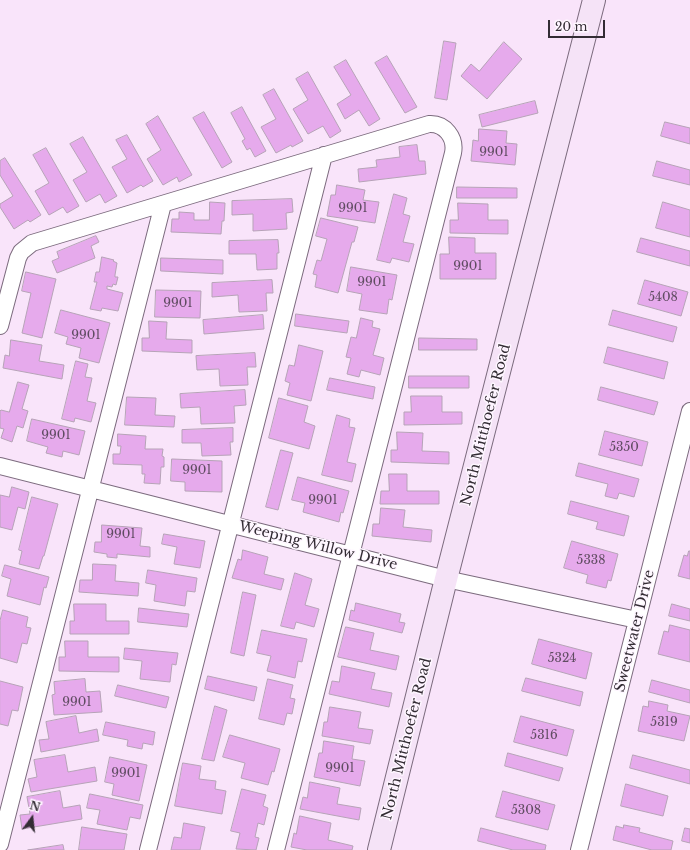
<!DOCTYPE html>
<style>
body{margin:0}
#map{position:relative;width:690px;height:850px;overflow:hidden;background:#f9e4fa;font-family:"Libre Baskerville",serif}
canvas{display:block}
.north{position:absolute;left:12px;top:798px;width:40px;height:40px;-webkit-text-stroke:3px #fef6ff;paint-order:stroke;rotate:15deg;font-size:11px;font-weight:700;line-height:16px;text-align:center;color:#332c34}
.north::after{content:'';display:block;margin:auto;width:14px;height:18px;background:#332c34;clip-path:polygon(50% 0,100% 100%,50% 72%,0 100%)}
.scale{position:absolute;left:548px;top:20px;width:57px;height:18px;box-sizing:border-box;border:2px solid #332c34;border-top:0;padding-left:5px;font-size:12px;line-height:14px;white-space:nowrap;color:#332c34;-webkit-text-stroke:3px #fef6ff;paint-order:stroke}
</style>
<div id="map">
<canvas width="690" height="850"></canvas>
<div class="north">N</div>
<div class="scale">20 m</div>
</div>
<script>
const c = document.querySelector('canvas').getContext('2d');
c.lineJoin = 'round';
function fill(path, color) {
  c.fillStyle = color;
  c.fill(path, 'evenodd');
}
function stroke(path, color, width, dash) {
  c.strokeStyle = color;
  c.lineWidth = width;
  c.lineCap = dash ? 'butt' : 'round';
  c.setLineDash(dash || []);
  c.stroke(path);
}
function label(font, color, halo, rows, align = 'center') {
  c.font = font + ' "Libre Baskerville",serif';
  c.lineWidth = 3;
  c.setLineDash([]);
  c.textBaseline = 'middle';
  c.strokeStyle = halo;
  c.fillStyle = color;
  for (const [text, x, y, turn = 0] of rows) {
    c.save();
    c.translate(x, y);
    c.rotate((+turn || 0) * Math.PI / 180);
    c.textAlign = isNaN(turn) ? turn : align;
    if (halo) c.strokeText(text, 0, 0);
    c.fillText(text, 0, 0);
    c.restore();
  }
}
const building = new Path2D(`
 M 444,41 L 456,43 L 447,100 L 435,98 Z
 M 504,42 L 522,59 L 487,99 L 461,76 L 471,64 L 479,71 Z
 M 387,56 L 417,107 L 405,113 L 375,63 Z
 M 346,60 L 380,119 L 369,126 L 359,110 L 345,119 L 337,104 L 351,95 L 334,67 Z
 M 308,72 L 341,131 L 330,138 L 323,126 L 308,134 L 293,109 L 308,100 L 296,79 Z
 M 274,89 L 303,141 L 292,147 L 291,145 L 276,153 L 261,127 L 276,119 L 263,95 Z
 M 535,101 L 538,113 L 482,127 L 479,115 Z
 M 242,107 L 266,151 L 255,157 L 250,148 L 247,150 L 242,141 L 245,139 L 231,113 Z
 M 204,112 L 232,162 L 222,168 L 193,118 Z
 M 158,116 L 192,175 L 179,182 L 177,177 L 163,185 L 147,159 L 161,150 L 146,124 Z
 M 665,122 L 690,128 L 690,144 L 661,136 Z
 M 479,129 L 507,131 L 506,143 L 517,144 L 515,165 L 471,161 L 473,140 L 478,141 Z
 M 127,135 L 153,181 L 143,187 L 141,185 L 127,193 L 112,167 L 127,159 L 116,140 Z
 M 83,137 L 117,196 L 105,203 L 100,194 L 86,202 L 73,180 L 87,172 L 70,144 Z
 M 417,145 L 419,161 L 425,161 L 426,174 L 359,182 L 358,169 L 377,167 L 376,160 L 400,157 L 399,147 Z
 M 46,148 L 79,206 L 67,213 L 63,207 L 49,215 L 35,191 L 49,183 L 33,155 Z
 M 5,158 L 41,215 L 30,222 L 28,220 L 14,229 L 0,207 L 0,204 L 13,196 L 0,175 L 0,161 Z
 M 657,161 L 690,170 L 690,185 L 653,176 Z
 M 337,185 L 365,190 L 363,200 L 379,202 L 375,223 L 327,216 L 331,195 L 335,195 Z
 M 457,187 L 517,188 L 517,198 L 457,198 Z
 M 394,194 L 407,198 L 403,214 L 410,216 L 403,242 L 414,244 L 409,262 L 392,258 L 390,263 L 377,260 Z
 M 292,199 L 293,212 L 286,213 L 287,229 L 253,231 L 253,214 L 232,215 L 232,201 Z
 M 210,202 L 225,203 L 224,221 L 222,221 L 221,234 L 171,232 L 172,219 L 179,219 L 179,212 L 194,213 L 194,220 L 209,220 Z
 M 663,202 L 690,210 L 690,237 L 656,228 Z
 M 458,203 L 488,204 L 488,220 L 508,220 L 508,234 L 450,233 L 450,220 L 458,220 Z
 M 321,218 L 358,227 L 354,242 L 352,242 L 338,293 L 315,287 L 317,275 L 313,274 L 317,260 L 321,261 L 327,239 L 316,236 Z
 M 96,236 L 99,242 L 91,246 L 95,258 L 57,273 L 52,261 L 59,258 L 57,252 Z
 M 449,237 L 475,238 L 475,253 L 496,253 L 496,279 L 440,279 L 440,254 L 449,254 Z
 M 641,238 L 690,251 L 690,266 L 637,252 Z
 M 278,240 L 279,253 L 277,253 L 277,269 L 257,270 L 256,254 L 229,254 L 229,241 Z
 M 102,257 L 114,260 L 113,261 L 117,263 L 115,275 L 115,277 L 118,277 L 116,285 L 113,284 L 112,287 L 107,286 L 107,289 L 123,293 L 118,311 L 102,308 L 101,311 L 90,309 L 97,282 L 94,282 L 96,272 L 99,272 Z
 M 161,258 L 223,260 L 223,274 L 161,271 Z
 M 351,267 L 397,275 L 392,300 L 389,299 L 387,314 L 359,310 L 362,294 L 347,291 Z
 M 26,272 L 56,279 L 42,338 L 22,333 L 31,293 L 22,291 Z
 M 272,280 L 273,293 L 266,293 L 267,311 L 239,312 L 238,295 L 212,297 L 212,283 Z
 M 645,280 L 688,292 L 681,316 L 638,304 Z
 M 156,290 L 201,291 L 200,318 L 155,317 Z
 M 61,310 L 110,323 L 99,363 L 79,358 L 81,348 L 66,344 L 68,337 L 55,333 Z
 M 613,310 L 677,327 L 673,342 L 609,325 Z
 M 296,314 L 349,321 L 347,333 L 295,326 Z
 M 263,315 L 264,329 L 204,334 L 203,320 Z
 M 361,318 L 373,321 L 372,327 L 380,329 L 373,355 L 384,358 L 380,375 L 361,370 L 359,377 L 347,374 L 351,358 L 346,357 L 351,337 L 356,338 Z
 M 149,321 L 167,322 L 166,339 L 192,340 L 192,353 L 142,351 L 142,338 L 149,338 Z
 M 419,338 L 477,339 L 477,350 L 419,350 Z
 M 11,340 L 42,345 L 39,361 L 64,365 L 62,379 L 3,368 L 5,355 L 9,356 Z
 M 299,345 L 323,351 L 311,401 L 287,395 L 290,383 L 285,381 L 289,365 L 294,366 Z
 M 608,347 L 668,362 L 664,379 L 604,363 Z
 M 255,353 L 256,367 L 247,367 L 248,385 L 220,386 L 219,369 L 197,370 L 196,356 Z
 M 76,361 L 88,364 L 85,377 L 92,378 L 87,401 L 96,403 L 91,422 L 75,418 L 74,422 L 62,419 Z
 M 409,376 L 469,376 L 469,388 L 409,388 Z
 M 330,378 L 375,387 L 373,399 L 327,390 Z
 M 18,382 L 29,385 L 22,409 L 28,411 L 23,428 L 17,426 L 12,442 L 1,438 L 4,429 L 0,428 L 0,411 L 1,410 L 9,412 Z
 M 601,387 L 658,402 L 654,415 L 598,400 Z
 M 245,390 L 246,405 L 234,406 L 235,423 L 201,424 L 200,407 L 181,408 L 180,394 Z
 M 411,396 L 442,396 L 442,412 L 462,412 L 462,424 L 404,425 L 404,412 L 411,412 Z
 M 127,397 L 156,398 L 155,415 L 175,416 L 174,427 L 125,425 Z
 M 279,398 L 308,406 L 304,422 L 315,426 L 309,449 L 269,438 Z
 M 337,415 L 350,419 L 349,427 L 355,428 L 347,462 L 356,464 L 352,482 L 322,475 Z
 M 32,419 L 85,431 L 79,455 L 63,451 L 62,457 L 46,453 L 48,447 L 27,441 Z
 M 233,428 L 233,442 L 230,442 L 231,455 L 202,456 L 201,443 L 182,443 L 182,430 Z
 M 605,431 L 648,442 L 642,466 L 599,455 Z
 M 397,432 L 423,433 L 422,451 L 449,452 L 449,464 L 391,462 L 391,450 L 397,450 Z
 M 118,434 L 146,436 L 145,449 L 163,449 L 162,456 L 164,457 L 164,467 L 161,467 L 160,484 L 144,483 L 145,474 L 142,474 L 142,465 L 113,464 L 113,454 L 120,454 L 121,446 L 118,446 Z
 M 281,450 L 293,453 L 278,510 L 266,507 Z
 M 172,459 L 222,461 L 222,492 L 185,491 L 185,482 L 171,481 Z
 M 579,463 L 639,479 L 634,497 L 619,493 L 617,499 L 605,496 L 608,484 L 576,476 Z
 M 389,474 L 407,474 L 407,491 L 439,491 L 439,504 L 380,504 L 381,491 L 389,491 Z
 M 298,477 L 349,491 L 343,513 L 341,512 L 339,522 L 303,512 L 305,503 L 292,500 Z
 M 12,487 L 29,492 L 25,509 L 18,507 L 12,530 L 0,527 L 0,495 L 9,497 Z
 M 32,497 L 58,504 L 44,556 L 43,556 L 39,569 L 19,564 L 22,551 L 19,550 Z
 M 571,501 L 629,516 L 624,536 L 596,529 L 598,522 L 568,514 Z
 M 381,508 L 405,510 L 403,527 L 432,530 L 431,542 L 372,536 L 373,524 L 379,524 Z
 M 102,525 L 142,528 L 140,546 L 150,547 L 150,557 L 117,554 L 117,558 L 107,557 L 107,554 L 94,552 L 95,542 L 101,542 Z
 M 164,534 L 205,541 L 200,568 L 174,564 L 177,547 L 162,544 Z
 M 572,541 L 618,554 L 611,581 L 608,580 L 606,588 L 586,583 L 588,575 L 564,568 Z
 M 243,550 L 268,557 L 264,574 L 284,579 L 281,590 L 232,578 L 238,559 L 241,560 Z
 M 689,551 L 690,551 L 690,579 L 678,576 L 684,555 L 687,556 Z
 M 93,564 L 116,565 L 115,581 L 139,583 L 138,596 L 79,592 L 80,580 L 92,580 Z
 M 5,565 L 49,577 L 46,588 L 44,587 L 40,605 L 7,596 L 11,579 L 2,576 Z
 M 148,570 L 197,578 L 195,592 L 187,591 L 185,606 L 154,601 L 156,585 L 146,583 Z
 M 295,573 L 312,579 L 305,605 L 319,609 L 314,627 L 296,622 L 294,629 L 281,626 Z
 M 243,592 L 256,595 L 244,656 L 231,653 Z
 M 356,603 L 401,614 L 399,622 L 405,623 L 402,633 L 349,620 L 351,610 L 354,611 Z
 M 74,604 L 106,604 L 106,621 L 129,621 L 129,634 L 70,634 L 70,621 L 74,621 Z
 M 672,604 L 690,609 L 690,621 L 669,616 Z
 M 139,608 L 189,614 L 187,627 L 138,622 Z
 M 3,610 L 28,617 L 26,627 L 31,628 L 27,644 L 22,643 L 17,663 L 0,658 L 0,621 Z
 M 670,625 L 690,630 L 690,662 L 658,654 L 664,631 L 668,632 Z
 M 346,627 L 374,633 L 370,650 L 399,656 L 396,670 L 338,657 Z
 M 262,630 L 307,639 L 302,662 L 298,661 L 295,678 L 267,671 L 271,656 L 257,653 Z
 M 539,639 L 592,653 L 586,679 L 532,664 Z
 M 65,641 L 88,641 L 88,657 L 119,657 L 119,672 L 59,671 L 59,657 L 65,657 Z
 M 125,648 L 178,653 L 176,665 L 172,664 L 170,682 L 140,679 L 142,661 L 124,659 Z
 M 342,666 L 375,673 L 371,689 L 392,693 L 389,707 L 329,694 L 332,681 L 339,682 Z
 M 208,676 L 257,687 L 254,701 L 205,689 Z
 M 526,678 L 583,692 L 580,706 L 522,691 Z
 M 85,679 L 86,692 L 100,691 L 102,712 L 54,715 L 52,695 L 55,694 L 54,682 Z
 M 268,679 L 293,685 L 290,698 L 295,699 L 292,714 L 287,713 L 284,725 L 259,719 Z
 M 652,680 L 690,690 L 690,703 L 649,692 Z
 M 0,681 L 23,687 L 18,711 L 12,710 L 8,726 L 0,724 Z
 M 118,685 L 169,697 L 166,708 L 115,696 Z
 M 649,701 L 668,705 L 667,711 L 690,716 L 684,741 L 638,731 L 643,706 L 648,707 Z
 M 215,706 L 227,710 L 214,761 L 202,759 Z
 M 330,707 L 361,712 L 358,728 L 373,730 L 370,744 L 322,736 L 324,722 L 327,722 Z
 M 76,716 L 79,733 L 97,729 L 99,741 L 41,752 L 39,740 L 49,739 L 46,722 Z
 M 521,716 L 574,730 L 567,756 L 514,742 Z
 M 106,722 L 155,732 L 153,745 L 143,743 L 142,749 L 127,746 L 128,740 L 103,735 Z
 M 230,735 L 280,749 L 274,772 L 272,771 L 268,785 L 241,778 L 245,763 L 223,757 Z
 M 324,741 L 354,746 L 352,759 L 365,761 L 360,786 L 314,777 L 319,753 L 322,753 Z
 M 508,753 L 563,768 L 559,781 L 505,766 Z
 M 65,755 L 68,772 L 95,767 L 97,781 L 31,792 L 28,779 L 37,777 L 34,760 Z
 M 633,755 L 690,770 L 690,784 L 630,768 Z
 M 110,757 L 147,765 L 139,801 L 112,795 L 114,784 L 105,782 Z
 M 183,763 L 201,766 L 199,779 L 216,781 L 215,789 L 226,791 L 222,814 L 175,806 Z
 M 310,782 L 340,788 L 337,804 L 361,808 L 359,820 L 300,809 L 303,797 L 307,798 Z
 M 626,784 L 668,796 L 663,816 L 621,806 Z
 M 242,789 L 266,795 L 263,806 L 268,808 L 264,825 L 258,823 L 255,837 L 259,838 L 256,850 L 236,849 L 240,833 L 231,831 Z
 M 60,791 L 63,808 L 80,805 L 82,819 L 22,829 L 20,815 L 30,814 L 27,797 Z
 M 503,791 L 555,805 L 548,830 L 496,817 Z
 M 90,794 L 143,805 L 140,819 L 130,817 L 127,830 L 97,824 L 100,810 L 87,808 Z
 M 300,816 L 331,823 L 328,840 L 353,846 L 352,850 L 307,850 L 291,847 L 294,833 L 296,834 Z
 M 184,823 L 205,827 L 200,850 L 171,850 L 174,837 L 181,838 Z
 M 624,825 L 640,828 L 639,832 L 673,841 L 671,850 L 652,850 L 613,840 L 616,826 L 623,828 Z
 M 82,827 L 127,834 L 124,850 L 79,850 Z
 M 481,828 L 546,845 L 545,850 L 513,850 L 478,841 Z
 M 685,828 L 690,829 L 690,843 L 682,841 Z
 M 63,845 L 64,850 L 28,850 Z`);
fill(building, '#e6aaec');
stroke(building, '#b6a3b7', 1);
const minor = new Path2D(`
 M 0,326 L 18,258 L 21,252 L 32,243 L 429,124 C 445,123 456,138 453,153 L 276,850
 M 0,466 L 446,579 L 637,620
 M 0,844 L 163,204
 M 148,850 L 324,155
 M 579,850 L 690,411`);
const secondary = new Path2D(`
 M 379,850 L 446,579 L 594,0`);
stroke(minor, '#7c6b7e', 18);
stroke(secondary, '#7c6b7e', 24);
stroke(minor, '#fff', 16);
stroke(secondary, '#f5e3f7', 22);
label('12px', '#604c62', null, [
 ["9901",494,153],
 ["9901",353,209],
 ["9901",468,267],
 ["9901",372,283],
 ["5408",663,298],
 ["9901",178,304],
 ["9901",86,336],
 ["9901",56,436],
 ["5350",624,448],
 ["9901",197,471],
 ["9901",323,501],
 ["9901",121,535],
 ["5338",591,561],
 ["5324",562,659],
 ["9901",77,703],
 ["5319",664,723],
 ["5316",544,736],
 ["9901",340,769],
 ["9901",126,774],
 ["5308",526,811]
]);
label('14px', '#332c34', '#fef6ff', [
 ["North Mitthoefer Road",486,425,-76],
 ["Weeping Willow Drive",318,546,14],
 ["Sweetwater Drive",635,631,-76],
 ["North Mitthoefer Road",407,739,-76]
]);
</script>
